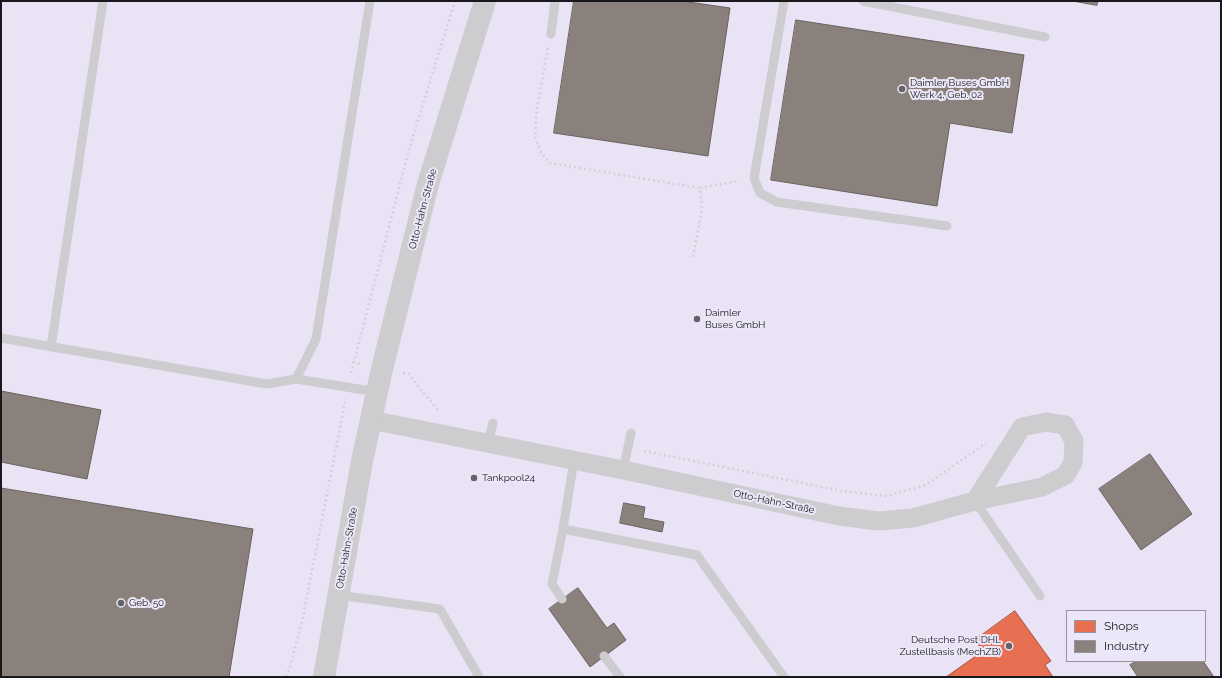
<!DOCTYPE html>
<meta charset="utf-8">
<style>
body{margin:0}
#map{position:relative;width:1222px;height:678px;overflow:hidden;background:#edebf4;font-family:Raleway,sans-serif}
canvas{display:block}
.frame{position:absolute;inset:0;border:2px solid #19181d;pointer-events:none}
.legend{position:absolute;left:1066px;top:610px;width:140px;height:52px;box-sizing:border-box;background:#ece7f8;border:1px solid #9894a0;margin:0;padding:5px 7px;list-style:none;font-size:12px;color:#19181d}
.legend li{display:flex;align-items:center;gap:8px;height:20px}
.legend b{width:20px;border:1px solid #9894a0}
</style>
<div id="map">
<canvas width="1222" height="678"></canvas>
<div class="frame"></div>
<ul class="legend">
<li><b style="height:11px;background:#e76f51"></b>Shops</li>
<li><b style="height:11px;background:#8a817c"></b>Industry</li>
</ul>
</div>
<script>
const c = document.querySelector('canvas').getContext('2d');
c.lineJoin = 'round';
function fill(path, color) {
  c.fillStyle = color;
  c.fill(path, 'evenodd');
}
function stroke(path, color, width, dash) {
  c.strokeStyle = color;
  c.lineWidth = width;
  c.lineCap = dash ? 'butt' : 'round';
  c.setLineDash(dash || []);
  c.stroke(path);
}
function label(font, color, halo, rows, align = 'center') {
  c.font = font + ' Raleway,sans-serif';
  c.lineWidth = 4;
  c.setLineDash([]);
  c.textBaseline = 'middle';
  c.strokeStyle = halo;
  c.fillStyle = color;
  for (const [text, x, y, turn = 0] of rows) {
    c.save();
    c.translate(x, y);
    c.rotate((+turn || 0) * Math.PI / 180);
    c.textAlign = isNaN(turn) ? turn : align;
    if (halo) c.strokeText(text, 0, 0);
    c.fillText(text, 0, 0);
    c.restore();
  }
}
fill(new Path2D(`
 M 1,1 L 1221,1 L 1221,677 L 1,677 ZM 1067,611 L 1205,611 L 1205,661 L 1067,661 Z`), '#e9e3f5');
const shops = new Path2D(`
 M 1015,611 L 1051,661 L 1045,665 L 1053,677 L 946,677 L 983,651 L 975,640 Z`);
fill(shops, '#e76f51');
stroke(shops, '#a95541', 1);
const industry = new Path2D(`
 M 574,1 L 682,1 L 730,8 L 708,156 L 554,133 Z
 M 1073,1 L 1098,1 L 1097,5 Z
 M 796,20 L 1024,55 L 1012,133 L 950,123 L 937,206 L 771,180 Z
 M 1,391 L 101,410 L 87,479 L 1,462 Z
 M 1150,454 L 1192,514 L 1141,550 L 1099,489 Z
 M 1,488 L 253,529 L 229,677 L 1,677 Z
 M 624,503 L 645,507 L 643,518 L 664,522 L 662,532 L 620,523 Z
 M 578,588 L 607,628 L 614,623 L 626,640 L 590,667 L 549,609 Z
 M 1137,661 L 1203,661 L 1214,677 L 1138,677 L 1130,665 Z`);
fill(industry, '#8a817c');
stroke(industry, '#686260', 1);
stroke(new Path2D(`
 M 548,48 L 536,115 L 535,137 L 541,153 L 550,163 L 700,188
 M 693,257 L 702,210 L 700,188 L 739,181
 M 353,362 L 361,364
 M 351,373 L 410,146 L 455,1
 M 403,373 L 409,374 L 420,389 L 438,410 L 440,411
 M 644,451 L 842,491 L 887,496 L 926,485 L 986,443
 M 287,677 L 302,622 L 345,402`), '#d2d1d4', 2.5, [2, 3]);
stroke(new Path2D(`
 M 784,1 L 754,178 L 760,193 L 777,202 L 947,226
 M 863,1 L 1045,37
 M 551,34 L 555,1
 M 1,338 L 267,384 L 296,379 L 377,392
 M 51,347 L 103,1
 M 296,379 L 316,339 L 370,1
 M 488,443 L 493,423
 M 574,460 L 563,529 L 697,555 L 784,677
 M 623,470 L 631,433
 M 975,501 L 1040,596
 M 338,595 L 440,609 L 479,677
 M 562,599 L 552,584 L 563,529
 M 604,656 L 620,677`), '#cdccce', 9);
stroke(new Path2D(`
 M 371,420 L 623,470 L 839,516 L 878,521 L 913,518 L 975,501 L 1042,487 L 1066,475 L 1073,462 L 1074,441 L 1065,425 L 1046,422 L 1022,427 L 975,501`), '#cdccce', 19);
stroke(new Path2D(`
 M 324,677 L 362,461 L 382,369 L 428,184 L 485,1`), '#cdccce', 22);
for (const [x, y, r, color] of [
 [902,89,4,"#636268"],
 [697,319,4,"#636268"],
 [474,478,4,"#636268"],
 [121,603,4,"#636268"],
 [1009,646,4,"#636268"]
]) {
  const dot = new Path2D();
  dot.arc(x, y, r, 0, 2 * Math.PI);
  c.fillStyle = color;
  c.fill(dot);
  stroke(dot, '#ece7f8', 1.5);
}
label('10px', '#19181d', '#ece7f8', [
 ["Daimler Buses GmbH",910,83],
 ["Werk 4, Geb. 02",910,95],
 ["Daimler",705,313],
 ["Buses GmbH",705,325],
 ["Tankpool24",482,478],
 ["Geb. 50",129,603],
 ["Deutsche Post DHL",1001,640,"right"],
 ["Zustellbasis (MechZB)",1001,652,"right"]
], 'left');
label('10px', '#19181d', '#ece7f8', [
 ["Otto-Hahn-Straße",423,209,-75],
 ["Otto-Hahn-Straße",774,502,12],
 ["Otto-Hahn-Straße",347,548,-80]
]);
</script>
